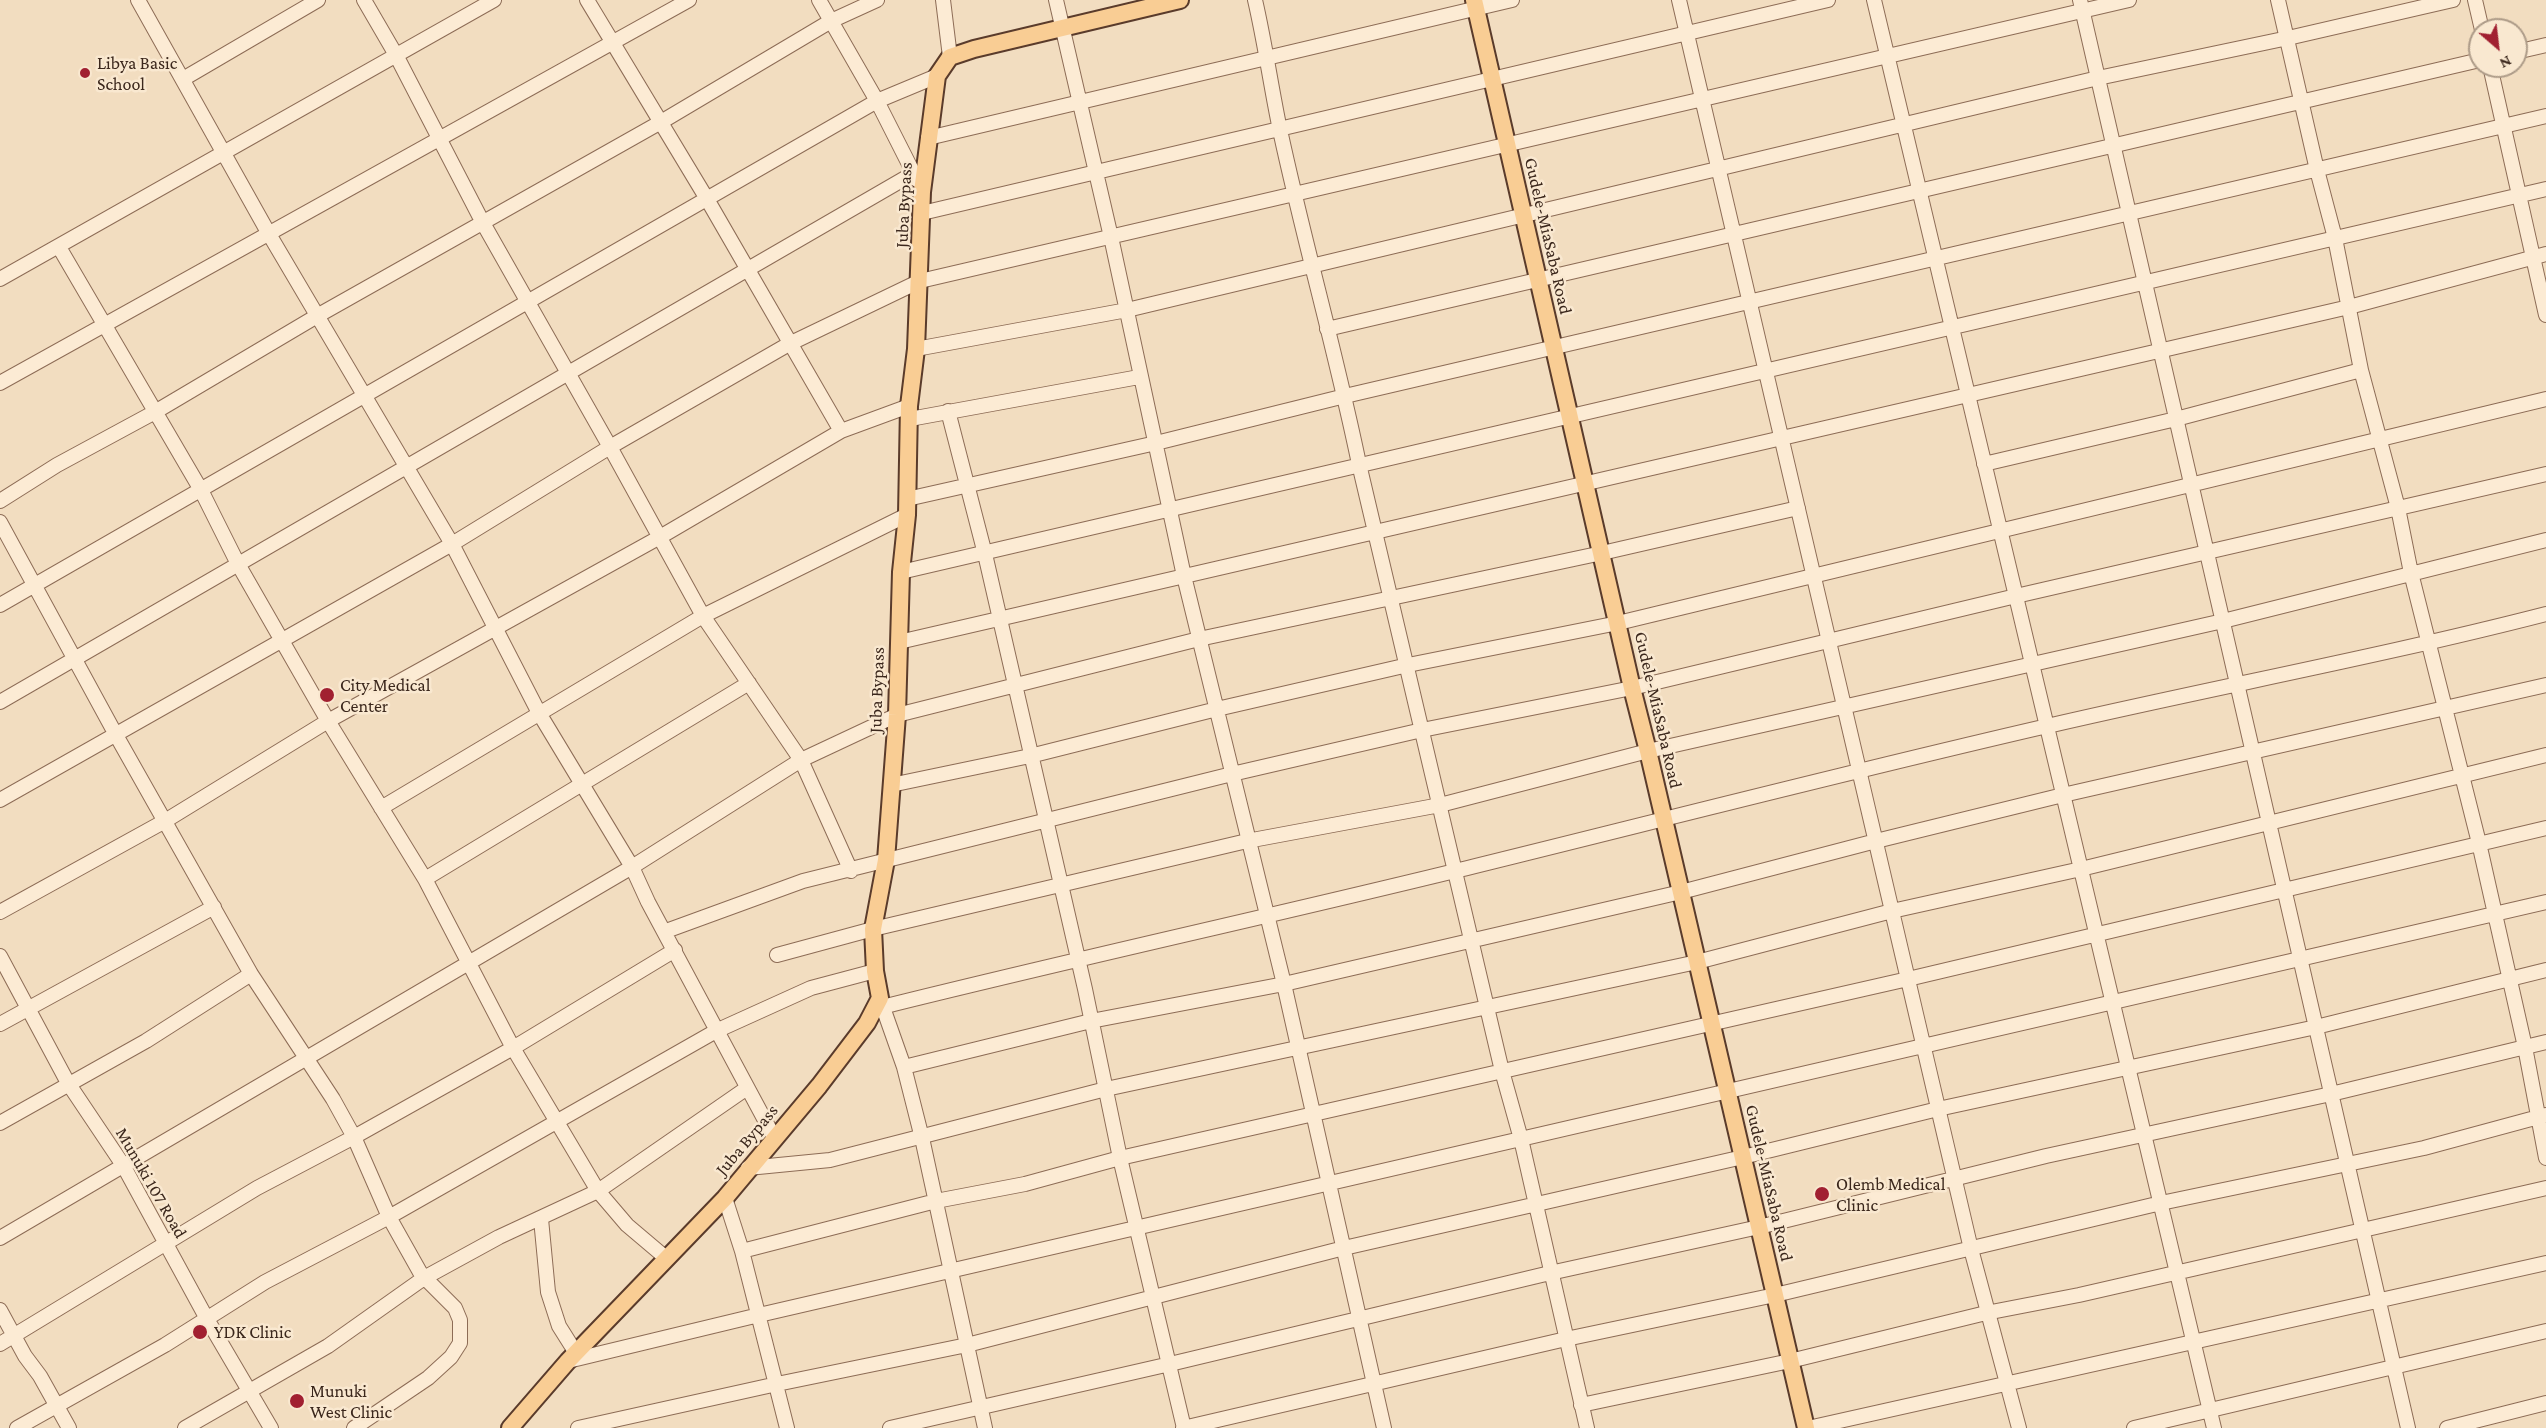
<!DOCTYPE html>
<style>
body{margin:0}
#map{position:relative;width:2546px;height:1428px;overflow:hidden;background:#f2ddc0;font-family:"Crimson Pro",serif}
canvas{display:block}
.north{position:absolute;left:2468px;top:18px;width:60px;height:60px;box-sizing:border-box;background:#f9e8d0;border:2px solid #ad9b88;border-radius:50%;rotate:152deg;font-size:16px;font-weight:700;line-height:24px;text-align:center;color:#3b271c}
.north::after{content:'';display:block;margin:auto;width:21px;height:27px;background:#a12031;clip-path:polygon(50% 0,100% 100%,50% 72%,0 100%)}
</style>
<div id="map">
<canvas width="2546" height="1428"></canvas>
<div class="north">N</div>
</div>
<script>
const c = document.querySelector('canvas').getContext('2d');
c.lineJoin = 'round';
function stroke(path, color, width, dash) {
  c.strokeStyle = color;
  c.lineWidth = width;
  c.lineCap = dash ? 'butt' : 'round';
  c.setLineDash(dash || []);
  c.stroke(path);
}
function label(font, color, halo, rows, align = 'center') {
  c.font = font + ' "Crimson Pro",serif';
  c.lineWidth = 5;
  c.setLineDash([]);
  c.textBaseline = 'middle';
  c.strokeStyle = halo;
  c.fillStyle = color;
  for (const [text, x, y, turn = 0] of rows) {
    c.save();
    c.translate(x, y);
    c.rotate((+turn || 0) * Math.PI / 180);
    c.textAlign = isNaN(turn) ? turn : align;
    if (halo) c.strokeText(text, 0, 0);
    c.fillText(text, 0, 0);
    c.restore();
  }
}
const minor = new Path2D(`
 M 138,0 L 269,234 L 452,544 L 539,713 L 632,867 L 648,902 L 775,1139
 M 364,0 L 396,55 L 483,223 L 610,447 L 703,616 L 801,760 L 851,871
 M 587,0 L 707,199 L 841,431
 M 819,0 L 877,101 L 917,180
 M 943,0 L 950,57
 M 1056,0 L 1111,237 L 1184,576 L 1284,984 L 1384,1428
 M 1255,0 C 1265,43 1271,87 1280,130 C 1304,242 1336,352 1359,464 L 1502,1071 L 1521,1139 L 1587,1428
 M 1679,0 L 1971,1249 L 2019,1428
 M 1874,0 L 2214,1428
 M 2080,0 L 2408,1428
 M 2278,0 L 2317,170 L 2335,238 L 2361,370 L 2398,508 L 2411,573 L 2479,843 L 2525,1047 L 2546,1158
 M 2475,0 L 2482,30
 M 2516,52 L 2546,45
 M 2490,66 L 2546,315
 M 183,79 L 318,0
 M 928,138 L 1512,0
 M 922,213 L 1828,0
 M 59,247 L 201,490 L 238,564 L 328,721 L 425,879 L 513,1048 L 598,1191 L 627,1225 L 666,1258
 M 0,279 L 494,0
 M 1327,329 L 2480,60
 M 916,349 L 1127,310 L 2098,78 L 2288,38 L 2453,0
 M 0,383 L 689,0
 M 948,411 L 985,554 L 1085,989 L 1120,1158 L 1184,1428
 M 910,419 L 1139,377
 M 1984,464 L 2176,419 L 2361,370
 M 907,499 L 1156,443 L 1345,396 L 2546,116
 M 0,501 L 57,465 L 155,412 L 317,316 L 661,122 L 831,21 L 877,0
 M 0,522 L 116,735 L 251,974 L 333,1099 L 354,1137 L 389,1217 L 421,1274 L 455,1308 L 460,1320 L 460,1343 L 451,1357 L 428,1378 L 354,1428
 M 901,572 L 2546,189
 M 0,605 L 877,101 L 937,76
 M 899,642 L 2349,307 L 2546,254
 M 0,702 L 914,173
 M 891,785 L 1030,756 L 1217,709 L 1408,665 L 1618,623 L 2546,399
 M 0,800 L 452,544 L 610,447 L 789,344 L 920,281 L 2129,0
 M 381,808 L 703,616 L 907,515
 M 425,879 L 749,683
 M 0,912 L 165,821 L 328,721 L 660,537 L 841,431 L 909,406
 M 666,931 L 803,881 L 1232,774 L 1422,730 L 1632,688 L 2016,596 L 2546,474
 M 777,955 L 873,929 L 1247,841 L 1440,805 L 1648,751 L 2223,621 L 2546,540
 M 0,956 L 68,1083 L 123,1165 L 207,1319 L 271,1428
 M 880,999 L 904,1067 L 922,1138 L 985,1428
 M 882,1007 C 1074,959 1267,917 1459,870 C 1654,822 1848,772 2043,727 C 2210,688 2379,657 2546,614
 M 0,1024 L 214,907
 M 904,1067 L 1091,1021 L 1284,984 L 1681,892 L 1876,841 L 2063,795 L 2546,685
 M 0,1123 L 146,1041 L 251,974
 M 748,1168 L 830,1160 L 1106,1089 L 1697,962 L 1892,911 L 2081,869 L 2546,755
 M 725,1198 L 742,1251 L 787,1428
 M 541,1219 L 548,1292 L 559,1326 L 576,1353
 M 0,1238 L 632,867 L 801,760 L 897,715 L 1199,639 L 1602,553 L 1798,508
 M 742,1251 L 936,1201 L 1025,1184 L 1120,1158 L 1908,979 L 2546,828
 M 0,1310 L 25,1356 L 40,1376 L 69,1428
 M 0,1344 L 257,1188 L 354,1137 L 513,1048 L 675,950
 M 568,1361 L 759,1315 L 2546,902
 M 1581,1405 L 1790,1361 L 1986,1313 L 2079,1295 L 2546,1188
 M 17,1428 L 165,1345 L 265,1282 L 389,1217 L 716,1031 L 811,988 L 875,971
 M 185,1428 L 328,1346 L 424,1278 L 499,1237 L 598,1191 L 747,1088
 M 578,1428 L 777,1384 L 967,1345 L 1344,1248 L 1743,1157 L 1938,1109 L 2316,1027 L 2546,970
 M 890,1428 L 1170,1364 L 1550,1273 L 1759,1227 L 2046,1156 L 2331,1094 L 2546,1042
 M 1183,1428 L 1566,1339 L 1775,1295 L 2161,1203 L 2424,1148 L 2546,1115
 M 1808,1428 L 2546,1263
 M 2134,1428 L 2546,1331
 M 2447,1428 L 2546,1403`);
const major = new Path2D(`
 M 1474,0 L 1632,688 L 1648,751 L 1806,1428
 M 510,1428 L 568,1361 L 725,1198 L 819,1086 L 867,1023 L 880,998 L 875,971 L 873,929 L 886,860 L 897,715 L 901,572 L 907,515 L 909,406 L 916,349 L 922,192 L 937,76 L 950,57 L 974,49 L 1180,0`);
stroke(minor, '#8d6c56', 16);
stroke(major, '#5a3b2b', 20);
stroke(minor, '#fcebd4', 14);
stroke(major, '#f9cd94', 16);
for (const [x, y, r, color] of [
 [85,73,6,"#a12031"],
 [327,695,8,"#a12031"],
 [1822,1194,8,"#a12031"],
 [200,1332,8,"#a12031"],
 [297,1401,8,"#a12031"]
]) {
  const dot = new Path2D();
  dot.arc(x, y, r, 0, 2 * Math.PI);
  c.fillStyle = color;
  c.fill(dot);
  stroke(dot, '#f9e8d0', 2);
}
label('18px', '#3b271c', '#f9e8d0', [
 ["Libya Basic",97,63],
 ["School",97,84],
 ["City Medical",340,685],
 ["Center",340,706],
 ["Olemb Medical",1836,1184],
 ["Clinic",1836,1205],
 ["YDK Clinic",214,1332],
 ["Munuki",310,1391],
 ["West Clinic",310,1412]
], 'left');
label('18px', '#3b271c', '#f9e8d0', [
 ["Juba Bypass",904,205,-87],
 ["Gudele-MiaSaba Road",1548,236,77],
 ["Juba Bypass",877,690,-88],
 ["Gudele-MiaSaba Road",1658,710,77],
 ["Juba Bypass",747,1140,-50],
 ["Munuki 107 Road",151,1183,60],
 ["Gudele-MiaSaba Road",1769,1183,77]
]);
</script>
